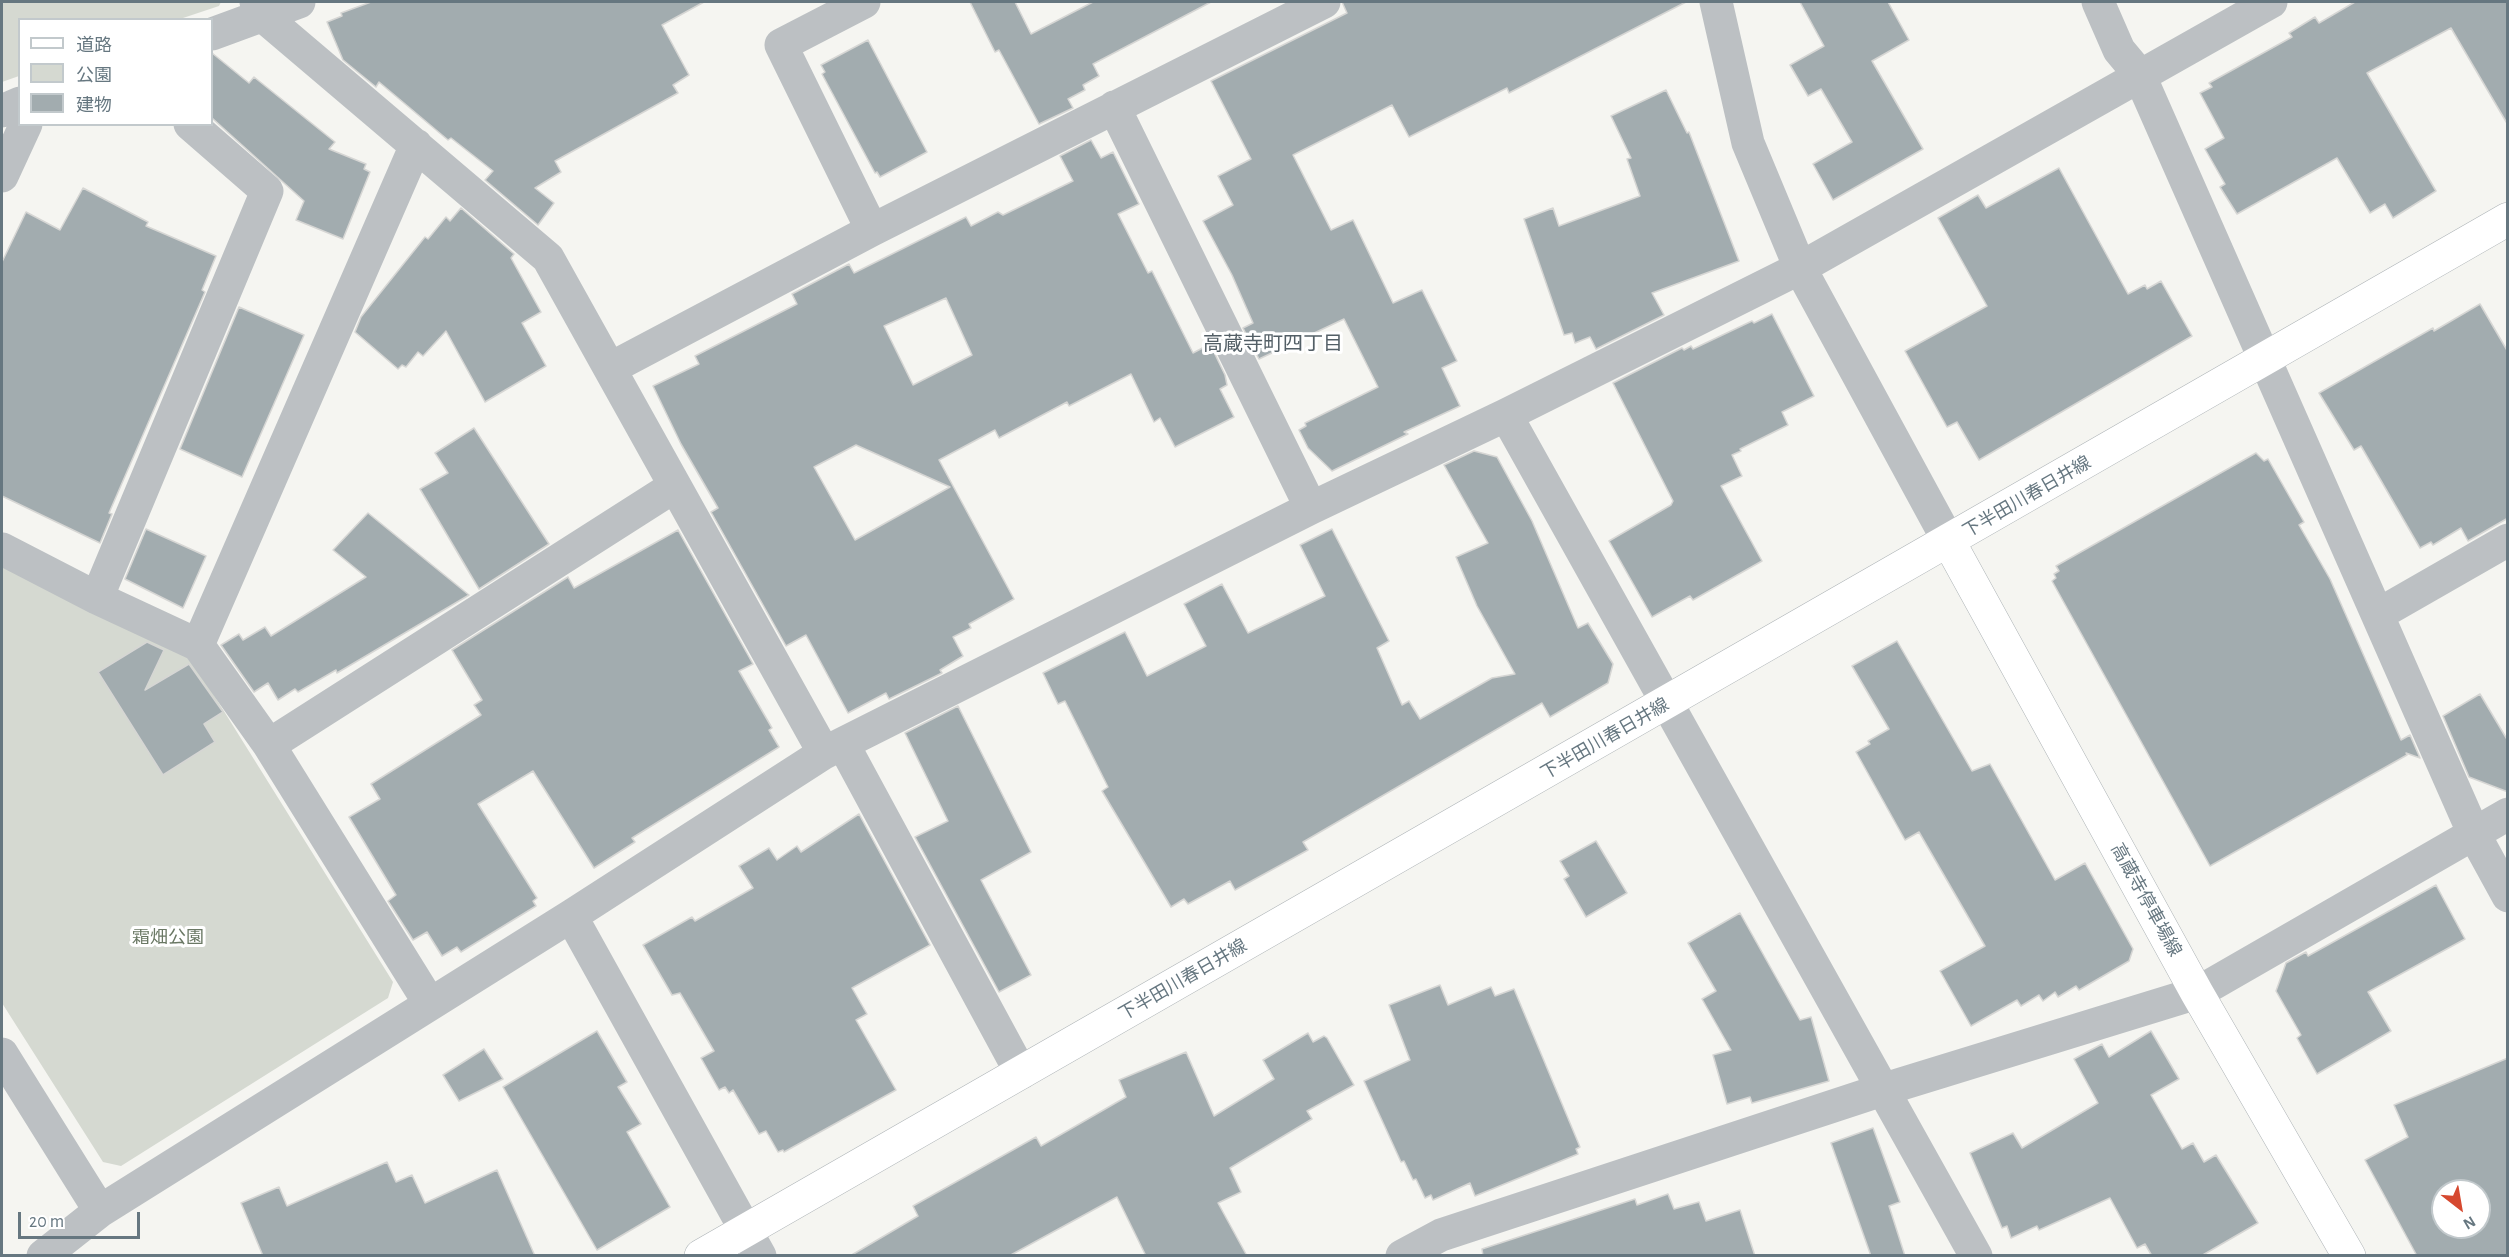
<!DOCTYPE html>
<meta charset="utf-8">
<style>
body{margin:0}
#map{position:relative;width:2509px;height:1257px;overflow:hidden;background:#f5f5f1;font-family:"Alegreya Sans","Noto Sans JP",sans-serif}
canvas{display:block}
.frame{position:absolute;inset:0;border:3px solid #667780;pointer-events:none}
.legend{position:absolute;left:18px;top:18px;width:195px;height:108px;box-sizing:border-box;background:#fff;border:2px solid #c2c9cc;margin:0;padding:8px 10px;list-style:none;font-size:18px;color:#667780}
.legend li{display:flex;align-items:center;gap:12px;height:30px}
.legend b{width:30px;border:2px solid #c2c9cc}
.north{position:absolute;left:2431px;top:1179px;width:60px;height:60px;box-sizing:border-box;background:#fff;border:2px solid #c2c9cc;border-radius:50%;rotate:149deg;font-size:16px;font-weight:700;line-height:24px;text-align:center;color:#667780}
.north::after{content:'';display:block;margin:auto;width:21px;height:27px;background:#d64930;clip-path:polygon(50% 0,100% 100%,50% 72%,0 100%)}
.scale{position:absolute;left:18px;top:1212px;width:122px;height:27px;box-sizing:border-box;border:3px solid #667780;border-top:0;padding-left:8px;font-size:18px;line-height:21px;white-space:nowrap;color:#667780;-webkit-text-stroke:4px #fff;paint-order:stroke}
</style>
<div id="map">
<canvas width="2509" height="1257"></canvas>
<div class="frame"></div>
<ul class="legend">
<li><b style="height:8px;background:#fff"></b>道路</li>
<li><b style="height:16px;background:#d5d9d1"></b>公園</li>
<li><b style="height:16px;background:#a2acaf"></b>建物</li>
</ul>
<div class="north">N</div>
<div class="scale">20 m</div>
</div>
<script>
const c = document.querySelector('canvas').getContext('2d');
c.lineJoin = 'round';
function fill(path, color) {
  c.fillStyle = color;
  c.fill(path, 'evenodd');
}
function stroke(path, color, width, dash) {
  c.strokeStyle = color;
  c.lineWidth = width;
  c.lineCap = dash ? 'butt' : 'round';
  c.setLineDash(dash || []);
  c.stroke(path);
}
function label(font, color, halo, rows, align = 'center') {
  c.font = font + ' "Alegreya Sans","Noto Sans JP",sans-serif';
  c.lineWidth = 6;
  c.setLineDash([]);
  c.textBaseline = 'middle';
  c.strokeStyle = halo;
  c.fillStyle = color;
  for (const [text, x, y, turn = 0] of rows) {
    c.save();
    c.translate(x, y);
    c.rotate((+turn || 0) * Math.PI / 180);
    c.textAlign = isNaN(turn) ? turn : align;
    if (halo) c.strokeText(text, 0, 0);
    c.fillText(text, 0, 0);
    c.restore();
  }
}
fill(new Path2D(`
 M 2,2 L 221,2 L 219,6 L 180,19 L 20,20 L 19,76 L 2,82 Z
 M 2,564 L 187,652 L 393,982 L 388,998 L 121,1166 L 103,1162 L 2,1003 Z`), '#d5d9d1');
const building = new Path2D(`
 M 371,2 L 704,2 L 662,25 L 689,75 L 673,85 L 678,93 L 555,161 L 561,172 L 535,188 L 554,203 L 538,225 L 485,180 L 493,171 L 451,138 L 448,140 L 379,82 L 376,87 L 343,60 L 327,22 L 342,16 L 341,13 Z
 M 970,2 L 1015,2 L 1031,34 L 1093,2 L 1211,2 L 1093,64 L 1099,76 L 1083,85 L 1085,90 L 1068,99 L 1073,108 L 1039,124 L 999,50 L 995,52 Z
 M 1342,2 L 1686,2 L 1509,93 L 1507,88 L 1409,137 L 1392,105 L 1293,155 L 1331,230 L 1353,220 L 1393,303 L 1422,290 L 1457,361 L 1442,368 L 1460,406 L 1404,432 L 1408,434 L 1332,471 L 1308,448 L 1299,430 L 1306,426 L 1305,423 L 1378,387 L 1344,319 L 1259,359 L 1243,328 L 1253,323 L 1232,275 L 1203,221 L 1233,205 L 1218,176 L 1251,159 L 1211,81 L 1347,13 Z
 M 1800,2 L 1888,2 L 1909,40 L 1872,61 L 1923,149 L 1833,200 L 1813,164 L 1852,142 L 1821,89 L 1808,96 L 1790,65 L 1824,46 Z
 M 2355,2 L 2508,2 L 2508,125 L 2451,28 L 2367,73 L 2436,191 L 2393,218 L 2385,204 L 2370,213 L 2337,158 L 2237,214 L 2220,187 L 2225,184 L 2205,149 L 2224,138 L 2200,93 L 2212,87 L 2209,83 L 2292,37 L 2289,33 L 2315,17 L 2319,23 Z
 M 868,40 L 927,152 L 880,177 L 877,172 L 875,173 L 822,74 L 825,72 L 821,65 Z
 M 212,53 L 249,83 L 254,77 L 335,142 L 329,149 L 366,164 L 364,169 L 370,172 L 343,239 L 296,220 L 304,201 L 212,118 Z
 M 1666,90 L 1687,133 L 1689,132 L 1739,261 L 1652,293 L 1664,315 L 1596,349 L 1590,337 L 1575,343 L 1572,333 L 1564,335 L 1524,219 L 1553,208 L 1559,226 L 1640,196 L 1627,159 L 1631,158 L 1611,116 Z
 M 1091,140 L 1101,158 L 1113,152 L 1139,204 L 1118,214 L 1148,273 L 1152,271 L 1193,353 L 1210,344 L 1225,375 L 1227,385 L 1220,389 L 1234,417 L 1175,447 L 1160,418 L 1154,422 L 1131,374 L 1069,406 L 1067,402 L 999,438 L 995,430 L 939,460 L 1014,599 L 969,624 L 971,628 L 953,637 L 963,656 L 940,670 L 942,673 L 889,699 L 886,693 L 848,713 L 806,635 L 786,646 L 711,512 L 718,508 L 681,444 L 653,386 L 699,364 L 695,356 L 797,304 L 792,294 L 849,264 L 854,273 L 966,217 L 971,226 L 998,212 L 1003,215 L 1073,181 L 1060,156 ZM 946,298 L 972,355 L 913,385 L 884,326 ZM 856,445 L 950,487 L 855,540 L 814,467 Z
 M 2059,168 L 2128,294 L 2145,285 L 2147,289 L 2161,281 L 2192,336 L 1979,460 L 1957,422 L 1947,427 L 1905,351 L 1987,306 L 1938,218 L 1978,195 L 1986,208 Z
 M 83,188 L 148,222 L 146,226 L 216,256 L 202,290 L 205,292 L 109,513 L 112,514 L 100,543 L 2,496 L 2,262 L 26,212 L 60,230 Z
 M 461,208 L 514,254 L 511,258 L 541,312 L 522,323 L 546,366 L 485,402 L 446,331 L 423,356 L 418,352 L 406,367 L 402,365 L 398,369 L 355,332 L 361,317 L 425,237 L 428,239 L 446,217 L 450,221 Z
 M 2480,304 L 2508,352 L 2508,518 L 2468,541 L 2461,528 L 2433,545 L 2431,542 L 2420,548 L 2361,446 L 2354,450 L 2319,393 L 2433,328 L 2434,331 Z
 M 239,307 L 304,335 L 242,477 L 180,449 Z
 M 1772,314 L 1814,396 L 1782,412 L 1788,425 L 1740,449 L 1741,451 L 1732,455 L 1742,476 L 1721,486 L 1762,561 L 1693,600 L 1690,596 L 1652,617 L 1609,541 L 1671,505 L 1673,501 L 1613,383 L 1682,348 L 1684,350 L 1691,346 L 1693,349 L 1752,321 L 1754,323 Z
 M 474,428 L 549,544 L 479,589 L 420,489 L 448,473 L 435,453 Z
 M 1474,451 L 1497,457 L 1532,521 L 1578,628 L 1588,623 L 1613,664 L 1608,683 L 1550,717 L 1542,703 L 1303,842 L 1308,850 L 1235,890 L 1230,881 L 1188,904 L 1184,899 L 1171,907 L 1102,791 L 1108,787 L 1065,701 L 1058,704 L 1043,673 L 1125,632 L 1147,676 L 1206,646 L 1184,604 L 1222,584 L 1248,633 L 1325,596 L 1300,545 L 1332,529 L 1389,641 L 1377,648 L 1402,705 L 1409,701 L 1420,719 L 1492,678 L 1515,674 L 1477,606 L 1456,557 L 1488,543 L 1444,465 Z
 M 2256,453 L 2264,461 L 2268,459 L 2304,522 L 2299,525 L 2330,579 L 2401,740 L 2410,735 L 2420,758 L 2406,753 L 2407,755 L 2210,866 L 2052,581 L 2056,578 L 2054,574 L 2059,571 L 2056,566 Z
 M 368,513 L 469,595 L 337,673 L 336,670 L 298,692 L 295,689 L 278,700 L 268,683 L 254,692 L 221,645 L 239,634 L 243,640 L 265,627 L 271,636 L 366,577 L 333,550 Z
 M 146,529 L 206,556 L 183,608 L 125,579 Z
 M 678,530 L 753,664 L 739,671 L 772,728 L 769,730 L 779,747 L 632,838 L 635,842 L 594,868 L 533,771 L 478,804 L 537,898 L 533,901 L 536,906 L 461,952 L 457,947 L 442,956 L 427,932 L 413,940 L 388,901 L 396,895 L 349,817 L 380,799 L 371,784 L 481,715 L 474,705 L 482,700 L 452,650 L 568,577 L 574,588 Z
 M 1897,641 L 1972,771 L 1990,764 L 2055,880 L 2085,863 L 2133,949 L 2129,961 L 2079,990 L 2076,986 L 2058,997 L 2055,992 L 2043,1001 L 2039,995 L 2021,1006 L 2017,1000 L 1971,1026 L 1940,971 L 1985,946 L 1919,832 L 1905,840 L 1856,752 L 1870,744 L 1868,741 L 1889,729 L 1852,666 Z
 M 147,642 L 164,650 L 145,690 L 189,664 L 223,712 L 204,724 L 215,742 L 163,775 L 98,672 Z
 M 2480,694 L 2508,741 L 2508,792 L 2469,777 L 2443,716 Z
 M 958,706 L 1031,852 L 981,880 L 1031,975 L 999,992 L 915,837 L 948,821 L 905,733 Z
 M 859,814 L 930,945 L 852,988 L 867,1014 L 856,1020 L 896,1090 L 784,1152 L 783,1150 L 778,1152 L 766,1131 L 759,1134 L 733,1090 L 729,1093 L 725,1087 L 719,1090 L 701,1058 L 714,1051 L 680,993 L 672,995 L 643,945 L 692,917 L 695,921 L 753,888 L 739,866 L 769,848 L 777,860 L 797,846 L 801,852 Z
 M 1596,841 L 1627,893 L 1586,917 L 1564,879 L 1569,876 L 1560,861 Z
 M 2436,885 L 2465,939 L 2368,992 L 2391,1031 L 2317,1074 L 2297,1038 L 2301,1035 L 2276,991 L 2286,963 L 2306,952 L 2308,956 Z
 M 1740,913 L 1800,1020 L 1811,1017 L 1829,1081 L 1752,1103 L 1750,1097 L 1727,1104 L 1713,1055 L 1731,1050 L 1702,999 L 1716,991 L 1688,943 Z
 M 1440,985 L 1448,1005 L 1491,987 L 1495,996 L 1514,989 L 1580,1147 L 1576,1149 L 1578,1154 L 1475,1196 L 1470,1183 L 1433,1200 L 1431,1195 L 1425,1198 L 1416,1179 L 1413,1180 L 1404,1161 L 1401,1162 L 1364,1081 L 1410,1060 L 1389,1005 Z
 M 597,1031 L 627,1082 L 618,1087 L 641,1124 L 627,1132 L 670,1207 L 597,1250 L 503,1087 Z
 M 2151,1031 L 2179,1079 L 2151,1095 L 2182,1149 L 2193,1143 L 2204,1162 L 2216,1155 L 2258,1223 L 2201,1256 L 2152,1256 L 2145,1244 L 2137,1248 L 2110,1198 L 2039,1230 L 2037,1226 L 2011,1238 L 2007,1226 L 2002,1228 L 1970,1153 L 2013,1133 L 2022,1148 L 2098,1103 L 2074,1059 L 2102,1044 L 2109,1057 Z
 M 1308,1033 L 1313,1042 L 1324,1036 L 1327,1038 L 1354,1085 L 1307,1111 L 1312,1119 L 1230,1168 L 1241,1192 L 1218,1203 L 1247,1256 L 1146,1256 L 1117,1197 L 1009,1256 L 850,1256 L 918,1216 L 913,1206 L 1036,1137 L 1041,1146 L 1126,1097 L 1119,1080 L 1186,1052 L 1214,1116 L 1274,1079 L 1263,1060 Z
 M 484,1049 L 503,1079 L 459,1101 L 443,1075 Z
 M 2508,1058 L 2508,1256 L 2417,1256 L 2365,1160 L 2408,1137 L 2394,1105 ZM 2443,1191 L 2479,1191 L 2479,1227 L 2443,1227 Z
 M 1873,1128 L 1900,1202 L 1889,1206 L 1905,1256 L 1871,1256 L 1831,1143 Z
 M 387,1162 L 396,1182 L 412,1175 L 425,1203 L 497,1170 L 535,1256 L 263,1256 L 241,1203 L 279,1187 L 287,1206 Z
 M 1668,1194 L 1674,1209 L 1699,1202 L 1706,1221 L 1740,1210 L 1755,1256 L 1483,1256 L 1482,1249 L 1635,1199 L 1637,1205 Z`);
fill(building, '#a2acaf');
stroke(building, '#d6d6d4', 1.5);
const major = new Path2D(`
 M 1949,542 L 2197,993 L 2349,1256
 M 701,1256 L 2508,219`);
stroke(major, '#adb3b6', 34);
stroke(new Path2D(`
 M 256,2 L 263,16 L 548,258 L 824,753
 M 864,2 L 781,45 L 872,230
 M 1716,2 L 1748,143 L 1800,268 L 1949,542
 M 2098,2 L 2119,50 L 2139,74 L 2474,834 L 2508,896
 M 212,34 L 299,2
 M 1114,107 L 1311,508
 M 2,111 L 20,103
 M 2,176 L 26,124
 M 611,368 L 872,230 L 1324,2
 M 1506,415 L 1976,1256
 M 2,549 L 97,598 L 198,645 L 269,745 L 430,1004
 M 97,598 L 267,191 L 190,124
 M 2379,614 L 2508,540
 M 198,645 L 416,145
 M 843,744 L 1021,1073
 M 269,745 L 675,486
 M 571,916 L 760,1256
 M 2,1054 L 100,1211
 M 43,1256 L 100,1211 L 571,916 L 824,753 L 1311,508 L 1506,415 L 1800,268 L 2271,2
 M 1402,1256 L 1441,1235 L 1885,1089 L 2197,993 L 2508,814`), '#bcc0c3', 33);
stroke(major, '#fff', 33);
label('18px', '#667780', '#fff', [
 ["下半田川春日井線",2027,497,-30],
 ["下半田川春日井線",1605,739,-30],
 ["高蔵寺停車場線",2146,900,61],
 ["下半田川春日井線",1183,980,-30]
]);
label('18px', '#6a7864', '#fff', [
 ["霜畑公園",168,938]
]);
label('20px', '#535f66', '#fff', [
 ["高蔵寺町四丁目",1273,344]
]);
</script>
